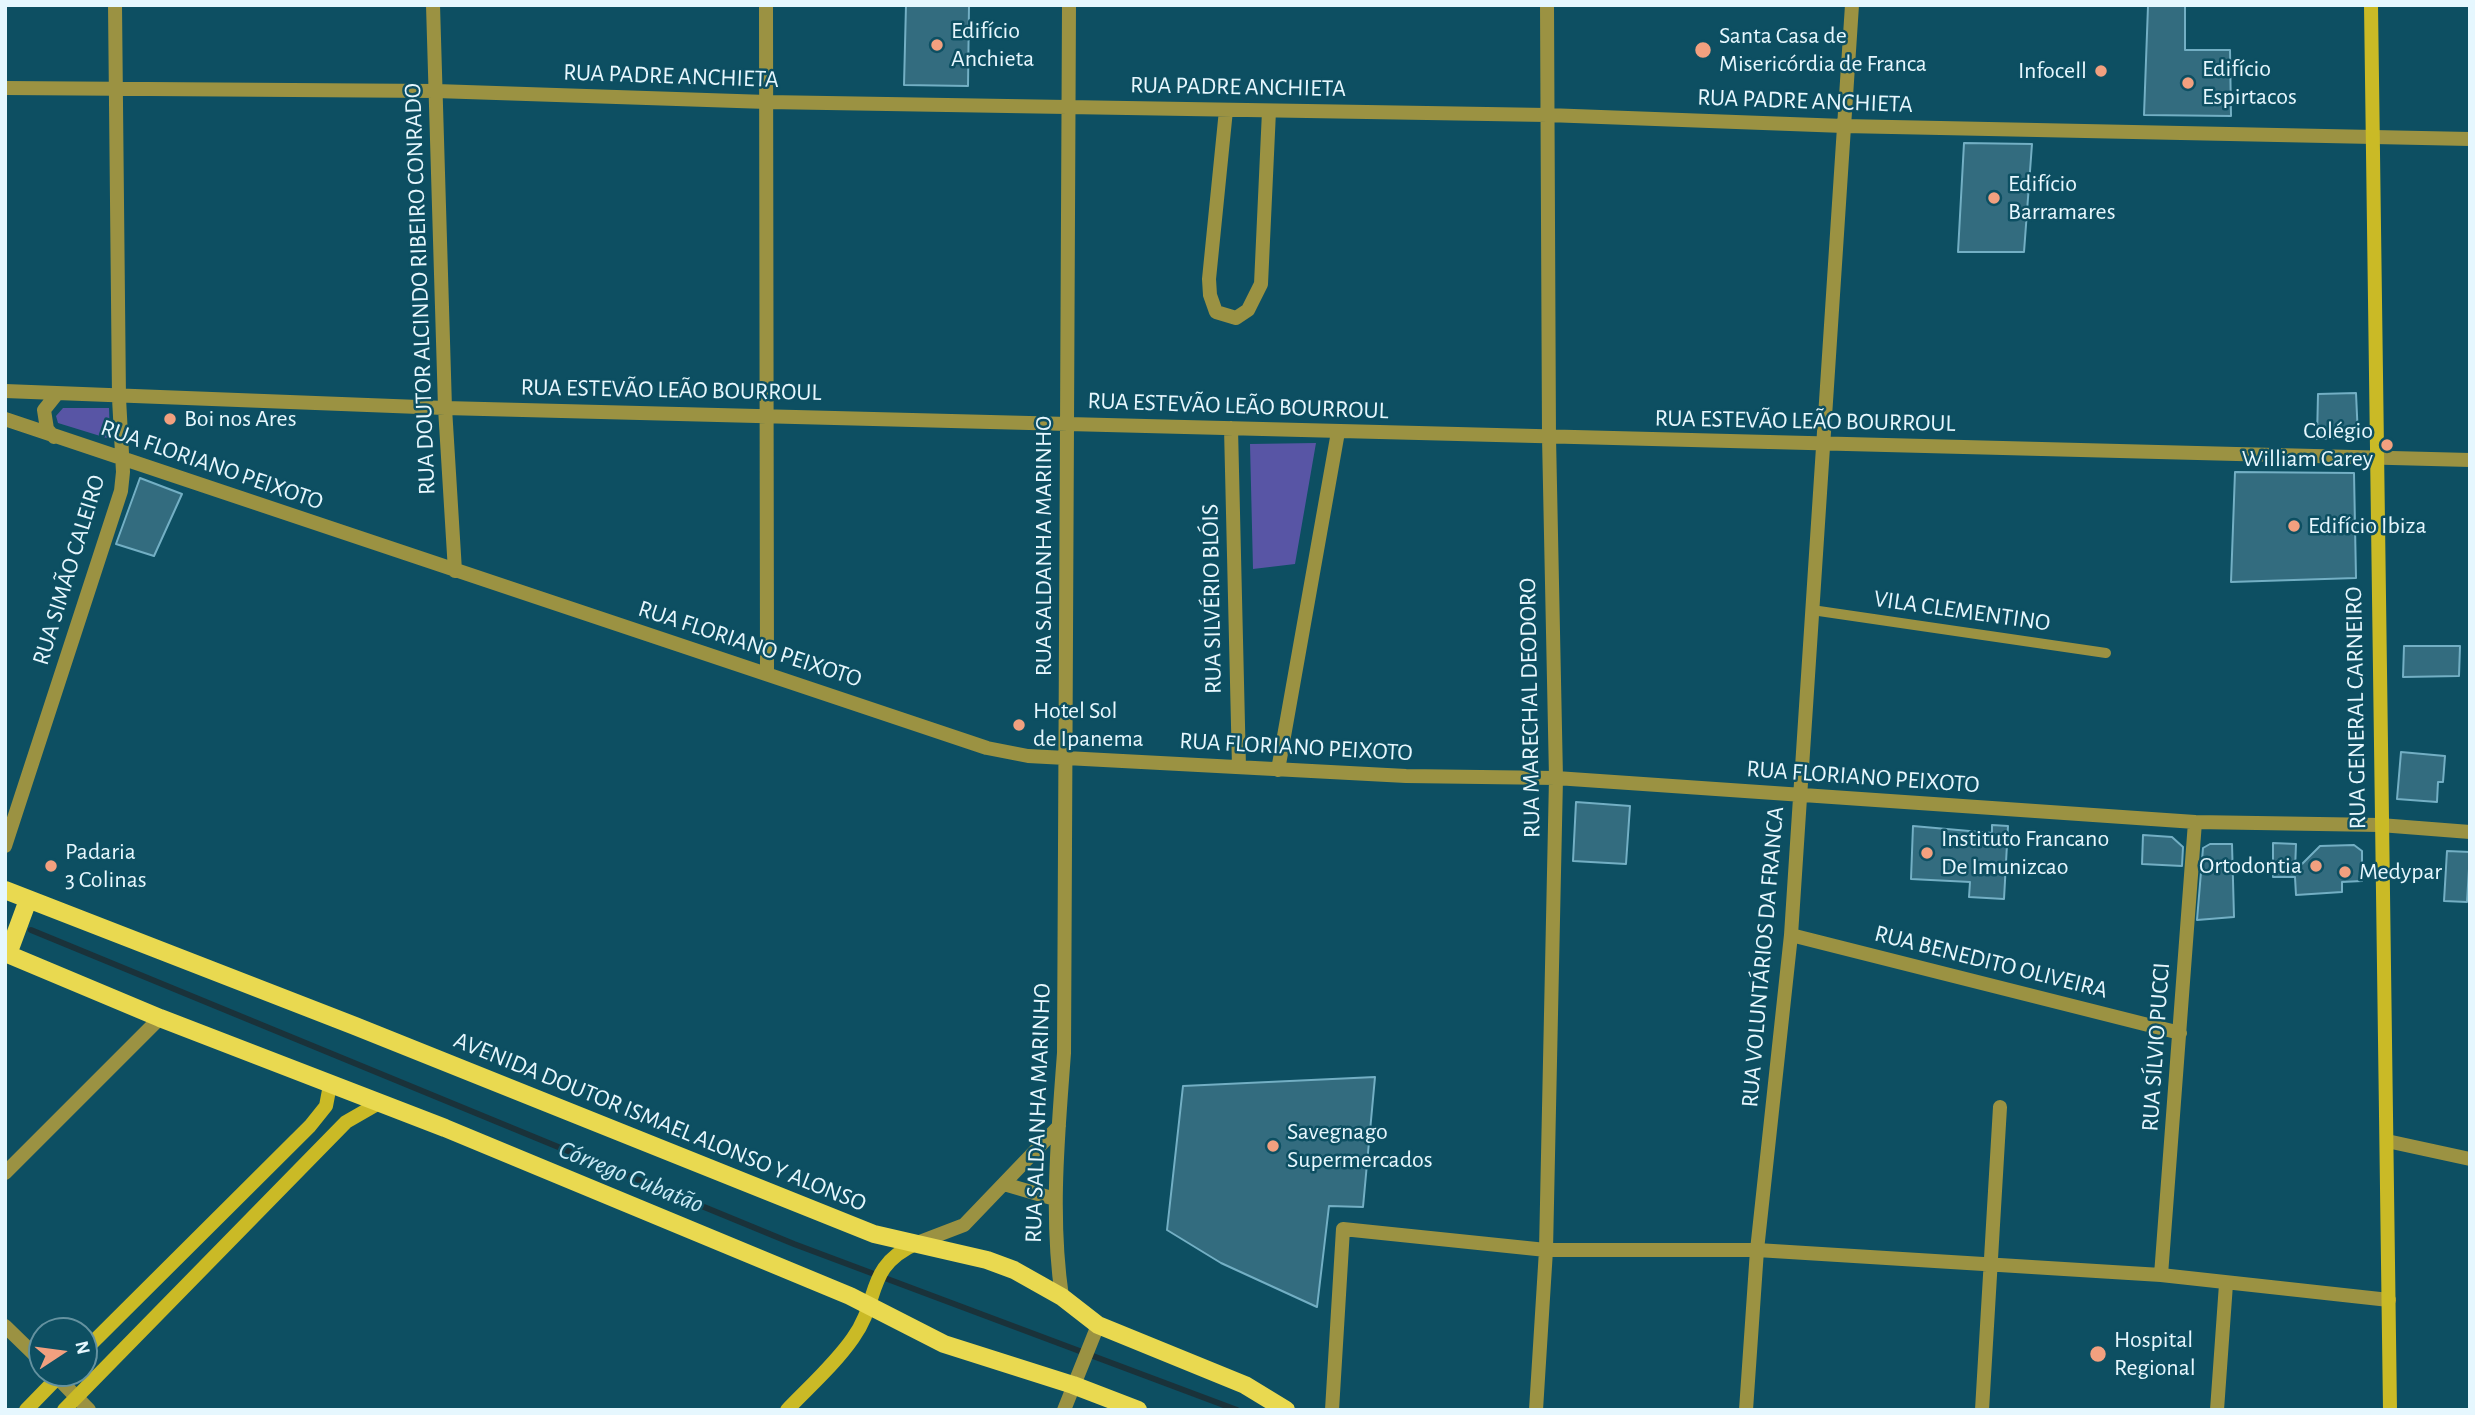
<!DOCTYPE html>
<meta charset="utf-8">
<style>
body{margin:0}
#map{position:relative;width:2475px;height:1415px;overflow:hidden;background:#0d4f62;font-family:"Alegreya Sans",sans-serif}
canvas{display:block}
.frame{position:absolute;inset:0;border:7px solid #e6f7fe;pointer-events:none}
.north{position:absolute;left:28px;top:1317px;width:70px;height:70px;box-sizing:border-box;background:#0d4f62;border:2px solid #6492a0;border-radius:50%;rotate:77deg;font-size:19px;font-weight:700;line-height:28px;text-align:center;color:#e6f7fe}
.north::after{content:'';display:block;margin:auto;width:24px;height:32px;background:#f2a07f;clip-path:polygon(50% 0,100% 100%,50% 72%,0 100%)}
</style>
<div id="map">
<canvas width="2475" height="1415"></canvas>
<div class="frame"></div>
<div class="north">N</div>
</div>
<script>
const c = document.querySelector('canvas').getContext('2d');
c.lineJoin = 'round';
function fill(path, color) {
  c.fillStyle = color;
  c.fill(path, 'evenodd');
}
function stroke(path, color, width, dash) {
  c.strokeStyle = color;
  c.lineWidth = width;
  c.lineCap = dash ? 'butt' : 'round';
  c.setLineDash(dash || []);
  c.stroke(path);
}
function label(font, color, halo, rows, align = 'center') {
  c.font = font + ' "Alegreya Sans",sans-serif';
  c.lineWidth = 5;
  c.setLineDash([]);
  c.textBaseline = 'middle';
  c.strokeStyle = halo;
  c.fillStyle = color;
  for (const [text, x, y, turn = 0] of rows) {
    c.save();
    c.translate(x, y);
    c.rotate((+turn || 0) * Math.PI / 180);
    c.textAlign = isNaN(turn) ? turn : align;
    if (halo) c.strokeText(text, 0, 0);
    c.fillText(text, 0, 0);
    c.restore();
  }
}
fill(new Path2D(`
 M 63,408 L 109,408 L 110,439 L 58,423 L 56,416 Z
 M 1316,443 L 1295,564 L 1253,569 L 1250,444 Z`), '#5855a5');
stroke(new Path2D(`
 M 31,930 L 794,1244 L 1237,1410`), '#1a323a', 6);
const building = new Path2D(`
 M 906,5 L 969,5 L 968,86 L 904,85 Z
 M 2148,6 L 2185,6 L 2185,50 L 2230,50 L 2231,116 L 2144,115 Z
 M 1964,143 L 2032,144 L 2024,252 L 1958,252 Z
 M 2356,393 L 2358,437 L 2317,439 L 2318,394 Z
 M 2235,472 L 2354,473 L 2356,578 L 2231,582 Z
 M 140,478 L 182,494 L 154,556 L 116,544 Z
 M 2404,646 L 2460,646 L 2459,676 L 2403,677 Z
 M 2401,752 L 2445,756 L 2443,782 L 2438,782 L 2437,802 L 2397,799 Z
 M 1576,802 L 1630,806 L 1626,864 L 1573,861 Z
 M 1992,825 L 2008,826 L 2004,899 L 1969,897 L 1970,882 L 1911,879 L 1913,826 L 1992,833 Z
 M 2143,835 L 2172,837 L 2183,847 L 2182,866 L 2142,864 Z
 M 2273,843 L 2296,844 L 2295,871 L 2320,846 L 2354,845 L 2362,851 L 2362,881 L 2342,882 L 2342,892 L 2296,895 L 2295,877 L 2273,877 Z
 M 2210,844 L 2232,844 L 2234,917 L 2197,920 L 2203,848 Z
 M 2447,851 L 2470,852 L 2467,902 L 2444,901 Z
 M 1375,1077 L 1363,1207 L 1329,1206 L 1317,1307 L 1221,1263 L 1167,1230 L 1183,1086 Z`);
fill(building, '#336c7f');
stroke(building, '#73afc4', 2);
stroke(new Path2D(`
 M 1812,610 L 2106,653`), '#9b9242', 10);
stroke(new Path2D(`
 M 433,5 L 445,408 L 455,571
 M 766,5 L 767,674
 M 5,88 L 436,91 L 767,102 L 1547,115 L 1844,126 L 2470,139
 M 1226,110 L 1209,279 L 1210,295 L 1216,312 L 1236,318 L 1248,310 L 1261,284 L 1269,111
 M 5,391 L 445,408 L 2470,460
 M 5,419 L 987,748 L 1028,756 L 1406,776 L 1556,778 L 2195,822 L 2380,825 L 2470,832
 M 1231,428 L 1239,767
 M 54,437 L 47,429 L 44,410 L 56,395
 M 1278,770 L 1338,432
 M 5,846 L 121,491 L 123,472 L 119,398 L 115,5
 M 1791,935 L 2180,1033
 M 2387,1141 L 2470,1159
 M 5,1173 L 160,1018
 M 1004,1184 L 1055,1199
 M 917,1243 L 964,1225 L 1059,1126
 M 2161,1275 L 2195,822
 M 1062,1297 C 1050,1216 1058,1135 1064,1053 L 1069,5
 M 5,1326 L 42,1362
 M 53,1373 L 89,1410
 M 1064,1410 L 1098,1325
 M 1332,1410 L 1343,1229 L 1546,1250 L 1757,1250 L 2161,1275 L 2389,1300
 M 1536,1410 L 1546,1250 L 1556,778 L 1549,437 L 1547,5
 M 1746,1410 L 1757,1250 L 1791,935 L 1852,5
 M 1982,1410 L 2000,1107
 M 2217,1410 L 2226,1284`), '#9b9242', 14);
stroke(new Path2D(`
 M 2371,5 L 2390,1410
 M 84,1351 L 310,1126 L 326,1106 L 330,1085
 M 26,1410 L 62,1373
 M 64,1410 L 346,1122 L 379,1103
 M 787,1410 C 809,1387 835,1364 853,1338 C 881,1299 864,1267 917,1243`), '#caba26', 14);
stroke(new Path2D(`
 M 5,890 L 355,1026 L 874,1234 L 987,1260 L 1014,1270 L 1062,1297 L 1098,1325 L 1245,1385 L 1286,1410
 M 5,953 L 160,1018 L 445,1128 L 850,1296 L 944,1344 L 1073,1385 L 1138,1410
 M 8,954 L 28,900`), '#e9d950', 18);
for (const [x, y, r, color] of [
 [937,45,7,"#f2a07f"],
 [1703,50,9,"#f2a07f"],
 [2101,71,7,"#f2a07f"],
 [2188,83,7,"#f2a07f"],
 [1994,198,7,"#f2a07f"],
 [170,419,7,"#f2a07f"],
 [2387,445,7,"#f2a07f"],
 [2294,526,7,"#f2a07f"],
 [1019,725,7,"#f2a07f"],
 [1927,853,7,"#f2a07f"],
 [51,866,7,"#f2a07f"],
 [2316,866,7,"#f2a07f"],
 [2345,872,7,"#f2a07f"],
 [1273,1146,7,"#f2a07f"],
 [2098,1354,9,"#f2a07f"]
]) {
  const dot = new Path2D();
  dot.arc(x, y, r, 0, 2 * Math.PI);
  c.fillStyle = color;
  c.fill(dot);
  stroke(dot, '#0d4f62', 2.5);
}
label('24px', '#e6f7fe', '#0d4f62', [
 ["Edifício",951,31],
 ["Anchieta",951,59],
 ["Santa Casa de",1719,36],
 ["Misericórdia de Franca",1719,64],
 ["Edifício",2202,69],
 ["Espirtacos",2202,97],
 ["Infocell",2087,71,"right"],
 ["Edifício",2008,184],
 ["Barramares",2008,212],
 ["Boi nos Ares",184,419],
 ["Colégio",2373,431,"right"],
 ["William Carey",2373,459,"right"],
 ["Edifício Ibiza",2308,526],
 ["Hotel Sol",1033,711],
 ["de Ipanema",1033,739],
 ["Instituto Francano",1941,839],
 ["De Imunizcao",1941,867],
 ["Padaria",65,852],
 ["3 Colinas",65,880],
 ["Ortodontia",2302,866,"right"],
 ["Medypar",2359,872],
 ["Savegnago",1287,1132],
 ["Supermercados",1287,1160],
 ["Hospital",2114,1340],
 ["Regional",2114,1368]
], 'left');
label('24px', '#e6f7fe', '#0d4f62', [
 ["RUA PADRE ANCHIETA",671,76,2],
 ["RUA PADRE ANCHIETA",1238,87,1],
 ["RUA PADRE ANCHIETA",1805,101,2],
 ["RUA DOUTOR ALCINDO RIBEIRO CONRADO",420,289,-92],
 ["RUA ESTEVÃO LEÃO BOURROUL",671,390,1],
 ["RUA ESTEVÃO LEÃO BOURROUL",1238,406,2],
 ["RUA ESTEVÃO LEÃO BOURROUL",1805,421,1],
 ["RUA FLORIANO PEIXOTO",212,465,19],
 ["RUA SALDANHA MARINHO",1044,546,-90],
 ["RUA SIMÃO CALEIRO",69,570,-73],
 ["RUA SILVÉRIO BLÓIS",1212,599,-91],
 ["VILA CLEMENTINO",1962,611,8],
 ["RUA FLORIANO PEIXOTO",750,644,18],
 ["RUA MARECHAL DEODORO",1530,708,-91],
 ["RUA GENERAL CARNEIRO",2356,708,-91],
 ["RUA FLORIANO PEIXOTO",1296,747,3],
 ["RUA FLORIANO PEIXOTO",1863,777,4],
 ["RUA VOLUNTÁRIOS DA FRANCA",1763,957,-85],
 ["RUA BENEDITO OLIVEIRA",1991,962,14],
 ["RUA SÍLVIO PUCCI",2156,1047,-86],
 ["RUA SALDANHA MARINHO",1038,1113,-88],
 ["AVENIDA DOUTOR ISMAEL ALONSO Y ALONSO",660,1122,22]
]);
label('italic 26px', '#c8eaf6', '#0d4f62', [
 ["Córrego Cubatão",631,1177,22]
]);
</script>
